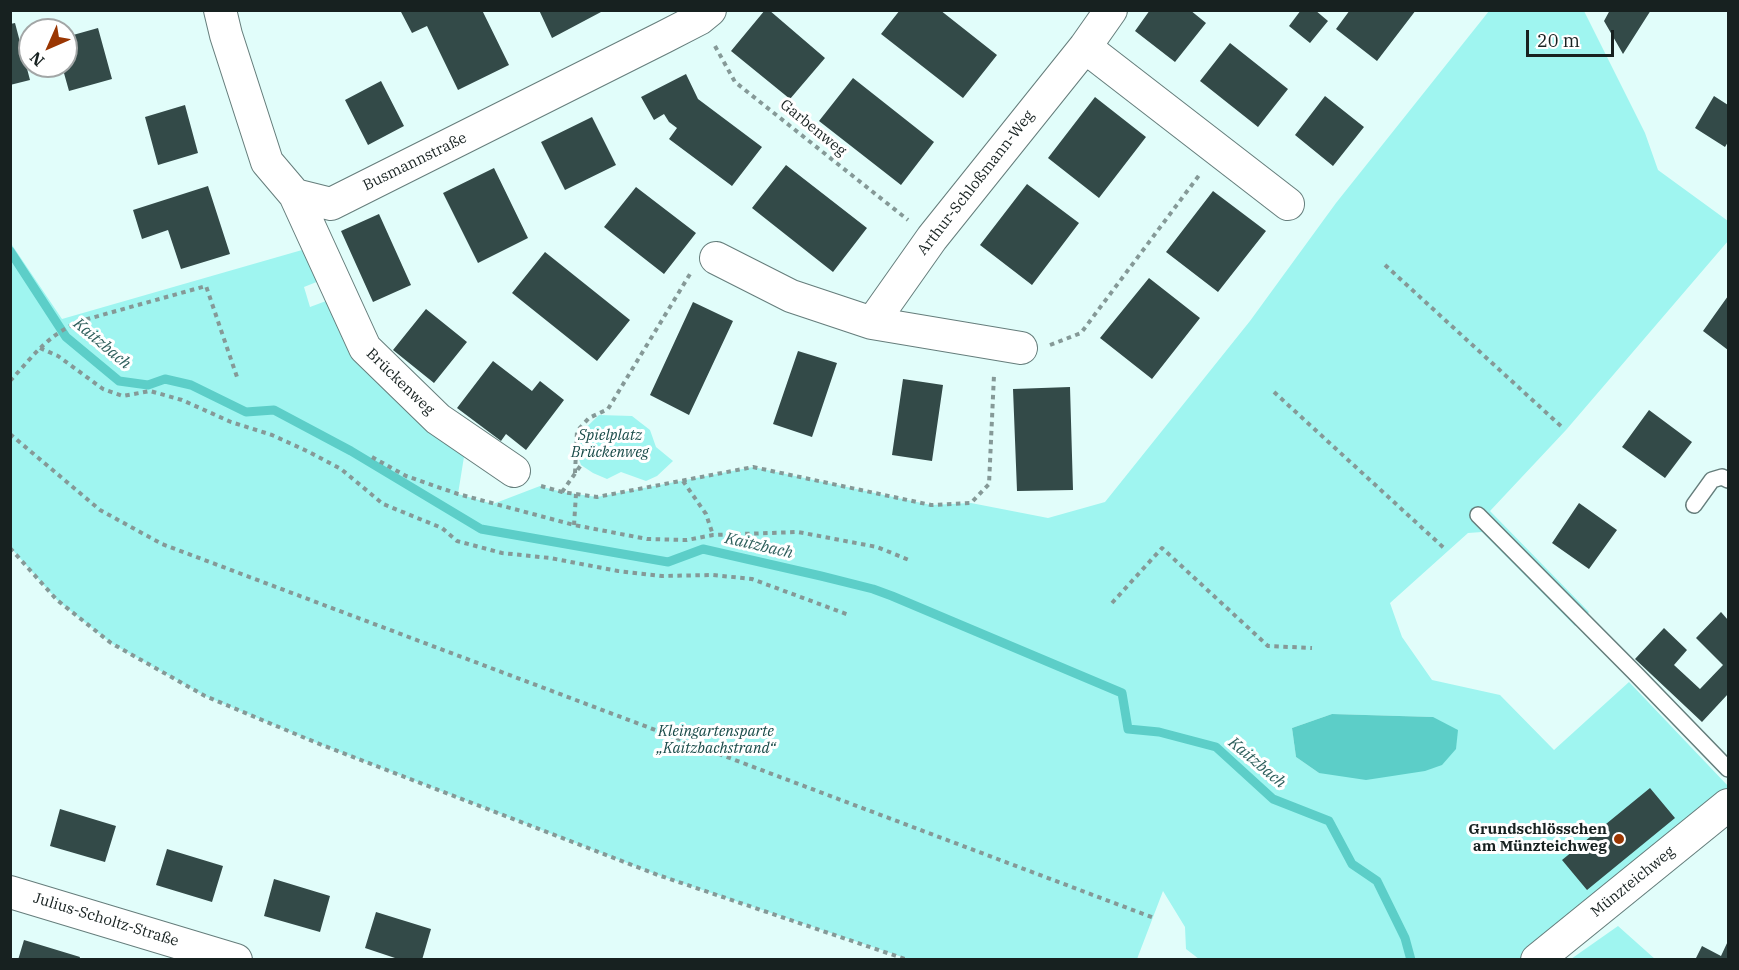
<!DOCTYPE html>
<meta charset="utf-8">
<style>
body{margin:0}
#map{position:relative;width:1739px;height:970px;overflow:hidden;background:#e1fdfa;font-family:"IBM Plex Serif",serif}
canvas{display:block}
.frame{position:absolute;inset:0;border:12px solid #172120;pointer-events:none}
.north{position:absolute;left:18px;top:18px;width:60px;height:60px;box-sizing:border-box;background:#fff;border:2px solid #a2a6a6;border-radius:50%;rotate:225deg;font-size:16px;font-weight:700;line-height:24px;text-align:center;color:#172120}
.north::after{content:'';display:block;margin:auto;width:21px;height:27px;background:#9a3602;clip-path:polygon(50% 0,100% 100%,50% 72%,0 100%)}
.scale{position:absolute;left:1526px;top:30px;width:88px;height:27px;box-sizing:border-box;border:3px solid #172120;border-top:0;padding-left:8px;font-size:18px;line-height:21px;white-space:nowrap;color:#172120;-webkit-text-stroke:4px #fff;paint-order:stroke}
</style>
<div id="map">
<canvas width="1739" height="970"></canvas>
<div class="frame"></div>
<div class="north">N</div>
<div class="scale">20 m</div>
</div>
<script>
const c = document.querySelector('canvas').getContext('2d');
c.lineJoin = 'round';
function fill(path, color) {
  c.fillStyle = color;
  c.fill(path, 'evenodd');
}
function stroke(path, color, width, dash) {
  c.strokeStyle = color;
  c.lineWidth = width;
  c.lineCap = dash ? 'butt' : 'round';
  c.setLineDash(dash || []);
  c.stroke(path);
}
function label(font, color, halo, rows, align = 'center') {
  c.font = font + ' "IBM Plex Serif",serif';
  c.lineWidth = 6;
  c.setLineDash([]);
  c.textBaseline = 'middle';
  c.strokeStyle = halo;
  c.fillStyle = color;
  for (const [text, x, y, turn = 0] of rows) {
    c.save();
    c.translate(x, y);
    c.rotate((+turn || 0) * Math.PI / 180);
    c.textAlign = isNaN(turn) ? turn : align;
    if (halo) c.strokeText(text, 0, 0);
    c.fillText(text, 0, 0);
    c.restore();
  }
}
fill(new Path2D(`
 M 1489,11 L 1584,11 L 1645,133 L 1658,170 L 1728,221 L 1728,241 L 1566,430 L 1490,511 L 1589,612 L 1575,626 L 1482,532 L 1468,533 L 1390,603 L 1402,637 L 1432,680 L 1500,695 L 1554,750 L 1629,682 L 1728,786 L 1728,792 L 1521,959 L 1199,959 L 1186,949 L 1185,927 L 1163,891 L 1137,959 L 908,959 L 658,875 L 317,743 L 205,696 L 111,643 L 57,600 L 11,548 L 10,242 L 62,319 L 309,248 L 324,279 L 304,287 L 310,307 L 334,298 L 467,438 L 458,494 L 493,504 L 540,486 L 562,492 L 597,497 L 753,467 L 931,505 L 971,503 L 1048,518 L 1105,502 L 1250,321 L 1336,203 ZM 1332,714 L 1433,717 L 1319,773 L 1296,757 L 1292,728 Z
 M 599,415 L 632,416 L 650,430 L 656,447 L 673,461 L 657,476 L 646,481 L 621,472 L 607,479 L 593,473 L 581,465 C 572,440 582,431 599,415 Z
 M 1618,926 L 1655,959 L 1571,959 Z`), '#9ff5f0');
fill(new Path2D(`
 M 1332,714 L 1433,717 L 1458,730 L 1456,749 L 1442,765 L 1425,771 L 1366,780 L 1319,773 L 1296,757 L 1292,728 Z`), '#5ccec8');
stroke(new Path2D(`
 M 10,251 L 66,337 L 119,381 L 148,385 L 165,379 L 191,385 L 246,412 L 274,410 L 351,451 L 481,529 L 668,562 L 703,549 L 821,576 L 873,589 L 892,596 L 1122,693 L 1128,729 L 1159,732 L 1216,747 L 1273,799 L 1329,821 L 1352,864 L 1377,881 L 1405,938 L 1411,960`), '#5ccec8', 9);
fill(new Path2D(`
 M 400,10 L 482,10 L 509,65 L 458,90 L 427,26 L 412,33 Z
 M 539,10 L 600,10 L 601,12 L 552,38 Z
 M 765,10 L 769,10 L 825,58 L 790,99 L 731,51 Z
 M 900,10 L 940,10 L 997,55 L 963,98 L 881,34 Z
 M 1150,10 L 1190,10 L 1206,23 L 1175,62 L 1135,31 Z
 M 1301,10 L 1315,10 L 1328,21 L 1310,43 L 1289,26 Z
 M 1350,10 L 1416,10 L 1377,61 L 1336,29 Z
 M 1610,10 L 1651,10 L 1623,54 L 1604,21 Z
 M 15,23 L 30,80 L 10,85 L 10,24 Z
 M 98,28 L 112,79 L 69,91 L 62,66 L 66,66 L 66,37 Z
 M 1230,43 L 1288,89 L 1258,127 L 1200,81 Z
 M 686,74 L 698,99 L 762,147 L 732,186 L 669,139 L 677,128 L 669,122 L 664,114 L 654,120 L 641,97 Z
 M 853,78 L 934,142 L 901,185 L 819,121 Z
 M 381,81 L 404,126 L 368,145 L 345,100 Z
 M 1325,96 L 1364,127 L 1333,166 L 1295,135 Z
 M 1714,96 L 1728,105 L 1728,142 L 1725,147 L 1695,128 Z
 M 1095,97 L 1146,137 L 1099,198 L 1048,158 Z
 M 185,105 L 198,153 L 158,165 L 145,117 Z
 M 592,117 L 616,165 L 565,190 L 541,142 Z
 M 786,165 L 867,228 L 833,272 L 752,208 Z
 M 494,168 L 528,238 L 478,263 L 443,193 Z
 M 1027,184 L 1079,223 L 1032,285 L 980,245 Z
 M 208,186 L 230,254 L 181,269 L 168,230 L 142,239 L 133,210 Z
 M 636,187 L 696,233 L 664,274 L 604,227 Z
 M 1213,191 L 1266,231 L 1218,292 L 1166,252 Z
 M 379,214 L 411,285 L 373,302 L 341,231 Z
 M 545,252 L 630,320 L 597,361 L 512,293 Z
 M 1149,278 L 1200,318 L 1152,379 L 1100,338 Z
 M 1728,296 L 1728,350 L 1703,331 Z
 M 693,302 L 733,321 L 689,415 L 650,395 Z
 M 426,309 L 467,342 L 434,383 L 393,350 Z
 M 798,351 L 837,363 L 812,437 L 773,424 Z
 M 493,361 L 532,391 L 540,381 L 564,400 L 526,450 L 506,434 L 501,441 L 457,408 Z
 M 903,379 L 943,385 L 932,461 L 892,455 Z
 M 1070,387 L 1073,490 L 1017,491 L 1013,389 Z
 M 1649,410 L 1692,442 L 1665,478 L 1622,447 Z
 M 1579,503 L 1617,530 L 1589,569 L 1552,543 Z
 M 1721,612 L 1728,620 L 1728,694 L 1702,722 L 1635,659 L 1664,628 L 1687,650 L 1674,665 L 1700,689 L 1723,665 L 1696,638 Z
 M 1650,788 L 1675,818 L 1587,890 L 1562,860 Z
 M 60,809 L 116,826 L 105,862 L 50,846 Z
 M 167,849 L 223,866 L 212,902 L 156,885 Z
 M 274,879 L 330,896 L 320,932 L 264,916 Z
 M 376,912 L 431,929 L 422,960 L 401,960 L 365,948 Z
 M 24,940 L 80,957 L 79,960 L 18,960 Z
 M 1728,941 L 1728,960 L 1695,960 L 1702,946 L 1721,956 Z`), '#334a48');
const lane = new Path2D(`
 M 1694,505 L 1712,480 L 1722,477 L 1728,480
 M 1478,515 L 1636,674 L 1728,769`);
const street = new Path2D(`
 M 220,10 L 226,35 L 267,162 L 295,195 L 331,204 L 664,37 L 699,19 L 710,10
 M 1085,47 L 1288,204
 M 295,195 L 365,348 L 438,419 L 514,471
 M 716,258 L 791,296 L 872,323 L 1021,348
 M 872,323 L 932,238 L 1085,47 L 1111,10
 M 10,892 L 236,960
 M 1537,960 L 1728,805`);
stroke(lane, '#657d7b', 18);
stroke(street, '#657d7b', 34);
stroke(new Path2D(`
 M 715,46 L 735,82 L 908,220
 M 1385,265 L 1563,428
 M 1050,345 L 1081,333 L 1200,174
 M 40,348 L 58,356 L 103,389 L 123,396 L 150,391 L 182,400 L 231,422 L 272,435 L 309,452 L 341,469 L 383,504 L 442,528 L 457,541 L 502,553 L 550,558 L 618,571 L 662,576 L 713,575 L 752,579 L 849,615
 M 10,381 C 35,354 49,333 84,320 L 206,286 L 237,377
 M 1274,392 L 1444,548
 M 10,434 L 100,510 L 162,544 L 1154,918
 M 372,457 L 406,476 L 458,494 L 574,525 L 647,539 L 687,540 L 713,535 L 798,532 L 877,547 L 909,560
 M 575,473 L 577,431 L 589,418 L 608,409 L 690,274
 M 683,481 L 706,514 L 713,535
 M 541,486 L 562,492 L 597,497 L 753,467 L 931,505 L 971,503 L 989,484 L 994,375
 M 562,492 L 581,465
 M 574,525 L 576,494
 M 10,548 L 57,600 L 111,643 L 205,696 L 317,743 L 658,875 L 908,960
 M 1112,603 L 1162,548 L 1268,646 L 1312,648`), '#859997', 4, [4.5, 4.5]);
stroke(lane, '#fff', 15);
stroke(street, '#fff', 32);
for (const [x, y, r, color] of [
 [1619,839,6,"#9a3602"]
]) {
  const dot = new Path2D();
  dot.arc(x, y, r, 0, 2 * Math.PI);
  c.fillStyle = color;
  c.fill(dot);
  stroke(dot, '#fff', 2);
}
label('15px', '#172120', '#fff', [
 ["Garbenweg",813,128,39],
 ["Busmannstraße",415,162,-26],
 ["Arthur-Schloßmann-Weg",976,183,-52],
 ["Brückenweg",400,382,44],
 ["Münzteichweg",1633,882,-39],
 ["Julius-Scholtz-Straße",106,920,17]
]);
label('italic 15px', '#184a48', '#fff', [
 ["Spielplatz",610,436],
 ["Brückenweg",610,453],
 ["Kleingartensparte",716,732],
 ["„Kaitzbachstrand“",716,749]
]);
label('bold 15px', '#172120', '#fff', [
 ["Grundschlösschen",1607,830],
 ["am Münzteichweg",1607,847]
], 'right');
label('italic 16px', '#2e5f5c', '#fff', [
 ["Kaitzbach",102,344,40],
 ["Kaitzbach",759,546,13],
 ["Kaitzbach",1257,763,40]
]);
</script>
